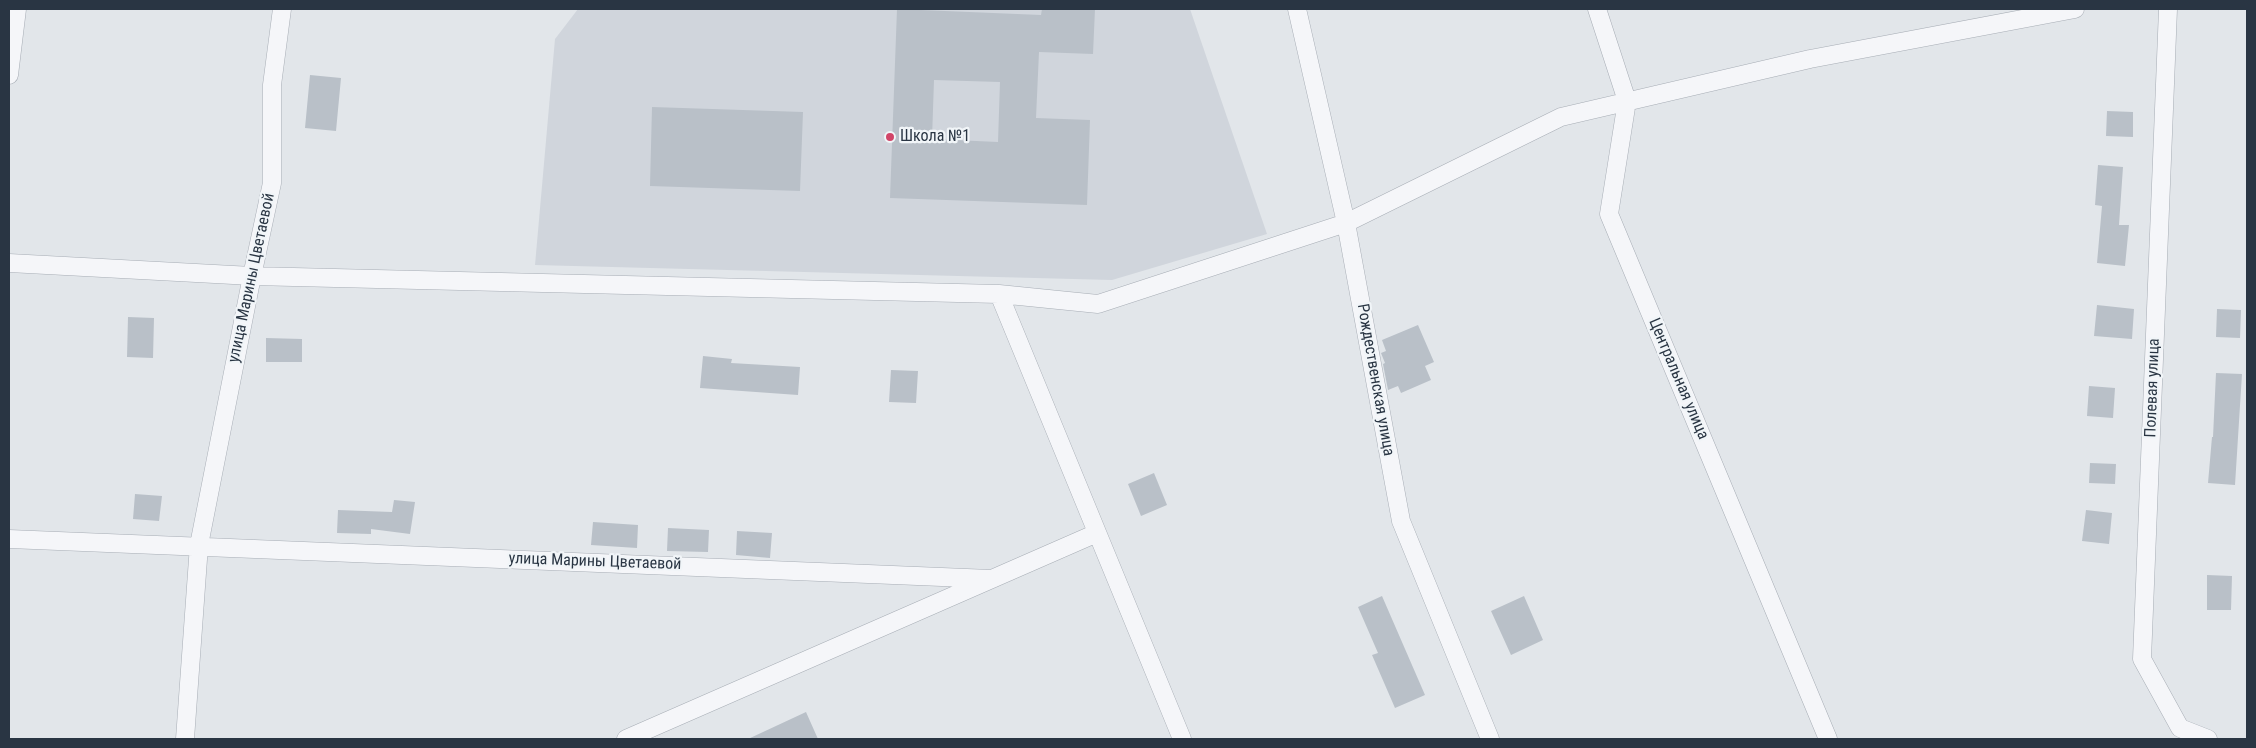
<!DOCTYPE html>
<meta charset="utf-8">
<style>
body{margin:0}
#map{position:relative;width:2256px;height:748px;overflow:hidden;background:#e2e6ea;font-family:"Roboto Condensed",sans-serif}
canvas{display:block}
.frame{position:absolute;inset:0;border:10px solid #293543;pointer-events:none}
</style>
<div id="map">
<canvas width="2256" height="748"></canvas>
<div class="frame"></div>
</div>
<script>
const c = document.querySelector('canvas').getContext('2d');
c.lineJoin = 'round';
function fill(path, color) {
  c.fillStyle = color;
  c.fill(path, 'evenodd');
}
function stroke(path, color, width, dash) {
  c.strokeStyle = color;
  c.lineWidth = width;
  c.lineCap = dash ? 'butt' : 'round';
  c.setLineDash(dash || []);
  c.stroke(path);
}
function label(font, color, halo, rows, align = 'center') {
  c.font = font + ' "Roboto Condensed",sans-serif';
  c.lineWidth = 4.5;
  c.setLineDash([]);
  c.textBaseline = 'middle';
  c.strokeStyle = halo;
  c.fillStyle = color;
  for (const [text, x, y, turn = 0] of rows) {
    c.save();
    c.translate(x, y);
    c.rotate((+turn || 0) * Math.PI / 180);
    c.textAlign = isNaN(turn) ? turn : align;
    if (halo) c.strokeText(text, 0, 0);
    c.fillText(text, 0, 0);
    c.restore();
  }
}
fill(new Path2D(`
 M 578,9 L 1190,9 L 1267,234 L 1112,280 L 535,265 L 555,39 Z`), '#d0d5dc');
fill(new Path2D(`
 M 897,9 L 1041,15 L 1042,9 L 1095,9 L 1093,54 L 1039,52 L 1036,118 L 1090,120 L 1087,205 L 890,198 ZM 934,80 L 1000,82 L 998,142 L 932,139 Z
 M 310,75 L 341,78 L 336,131 L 305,128 Z
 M 652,107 L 803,112 L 800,191 L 650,186 Z
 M 2107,111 L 2133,112 L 2133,137 L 2106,136 Z
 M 2098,165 L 2123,167 L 2119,225 L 2129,225 L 2125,266 L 2097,263 L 2102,206 L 2095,205 Z
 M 2097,305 L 2134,309 L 2132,339 L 2094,336 Z
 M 2217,309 L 2241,310 L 2240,338 L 2216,337 Z
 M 128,317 L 154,318 L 153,358 L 127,357 Z
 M 1418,325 L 1434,362 L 1425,366 L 1431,380 L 1401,393 L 1398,386 L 1388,390 L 1383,364 L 1385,363 L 1381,353 L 1386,351 L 1382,340 Z
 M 266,338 L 302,339 L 302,362 L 266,362 Z
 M 703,356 L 732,359 L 731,363 L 800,367 L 798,395 L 700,388 Z
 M 891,370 L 918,371 L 916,403 L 889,402 Z
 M 2216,373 L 2242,374 L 2235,485 L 2208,483 L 2212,437 L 2213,437 Z
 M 2089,386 L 2115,388 L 2113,418 L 2087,416 Z
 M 2090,463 L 2116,464 L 2115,484 L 2089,483 Z
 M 1154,473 L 1167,505 L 1141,516 L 1128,484 Z
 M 135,494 L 162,496 L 159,521 L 133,519 Z
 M 394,500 L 415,502 L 410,534 L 371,529 L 371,534 L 337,533 L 338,510 L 392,512 Z
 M 2086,510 L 2112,513 L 2109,544 L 2082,541 Z
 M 593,522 L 638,525 L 637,548 L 591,545 Z
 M 668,528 L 709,530 L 708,552 L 667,551 Z
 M 737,531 L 772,533 L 770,558 L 736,555 Z
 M 2207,575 L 2232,576 L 2231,610 L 2207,610 Z
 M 1382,596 L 1425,695 L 1395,708 L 1372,655 L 1378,653 L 1358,607 Z
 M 1524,596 L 1543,640 L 1511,655 L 1491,611 Z
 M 806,712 L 818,739 L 748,739 Z`), '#b9c0c8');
const street = new Path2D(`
 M 1297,9 L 1346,223 L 1401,521 L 1490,739
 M 1597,9 L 1627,101 L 1609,214 L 1828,739
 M 2168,9 L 2142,659 L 2180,728 L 2208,739
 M 9,75 L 17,9
 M 9,263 L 252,276 L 999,294 L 1182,739
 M 999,294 L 1098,304 L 1346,223 L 1561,117 L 1810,59 L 2075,9
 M 9,539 L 991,579
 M 185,739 L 199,545 L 252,276 L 272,183 L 272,85 L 282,9
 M 626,739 L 1097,533`);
stroke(street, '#a7adb5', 19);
stroke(street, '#f5f6f9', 18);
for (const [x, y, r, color] of [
 [890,137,5,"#d14568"]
]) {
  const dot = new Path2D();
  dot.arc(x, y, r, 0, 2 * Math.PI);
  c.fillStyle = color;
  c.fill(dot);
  stroke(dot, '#f1f5f8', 2);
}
label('16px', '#293543', '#f1f5f8', [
 ["Школа №1",900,137]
], 'left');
label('16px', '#293543', '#f1f5f8', [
 ["улица Марины Цветаевой",252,278,-78],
 ["Центральная улица",1678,379,67],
 ["Рождественская улица",1375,380,80],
 ["Полевая улица",2153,388,-88],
 ["улица Марины Цветаевой",595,562,2]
]);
</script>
